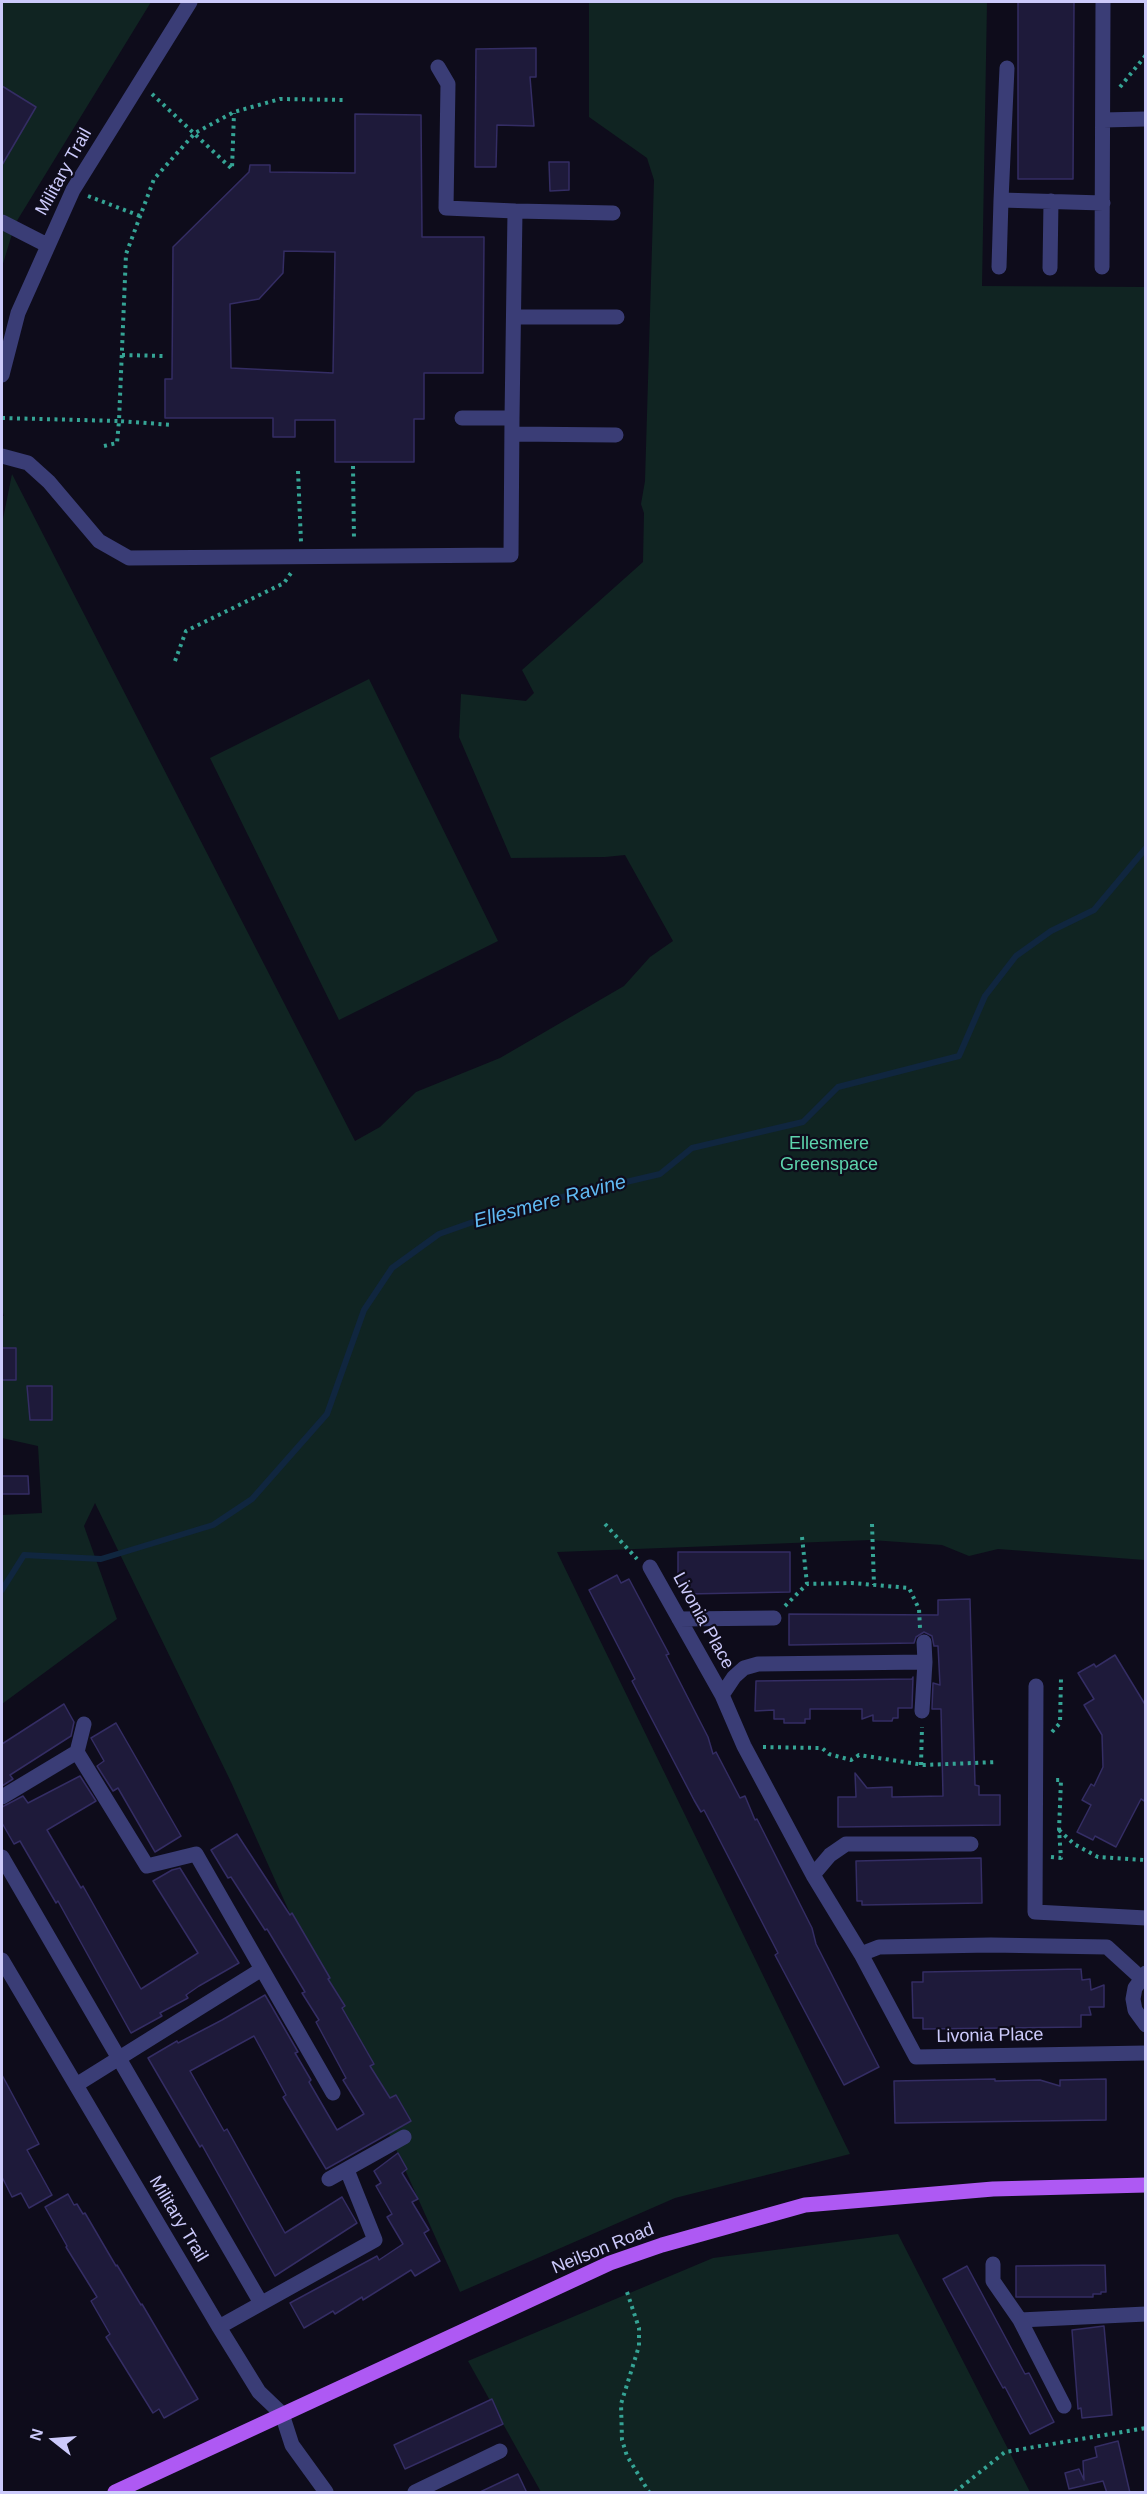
<!DOCTYPE html>
<html>
<head>
<meta charset="utf-8">
<style>
  body { margin:0 }
  #map { position:relative; width:1147px; height:2494px; overflow:hidden; background:#0e0c1b; font-family:Arial,sans-serif }
  canvas { display:block }
  .frame { position:absolute; inset:0; border:3px solid #cccafb; pointer-events:none }
  .north { position:absolute; left:24px; top:2410px; width:60px; height:60px; -webkit-text-stroke:4px #0e0c1b; paint-order:stroke; rotate:287deg; font-size:16px; font-weight:700; line-height:24px; text-align:center; color:#cccafb }
  .north::after { content:''; display:block; margin:auto; width:21px; height:27px; background:#cccafb; clip-path:polygon(50% 0,100% 100%,50% 72%,0 100%) }
</style>
</head>
<body>
<div id="map">
<canvas width="1147" height="2494"></canvas>
<div class="frame"></div>
<div class="north">N</div>
</div>
<script>
const c = document.querySelector('canvas').getContext('2d');
c.lineJoin = 'round';
function paint(path, color) { c.fillStyle = color; c.fill(path, 'evenodd'); }
const toPath = rows => new Path2D(rows.map(r => 'M' + r).join(''));
function trace(path, color, width, dash) { c.strokeStyle = color; c.lineWidth = width; c.lineCap = dash ? 'butt' : 'round'; c.setLineDash(dash || []); c.stroke(path); }
function write(font, color, halo, rows, align = 'center') {
  c.font = font + ' Arial,sans-serif'; c.lineWidth = 4.5; c.setLineDash([]); c.textBaseline = 'middle'; c.strokeStyle = halo; c.fillStyle = color; for (const [text, x, y, turn = 0] of rows) {
    c.save(); c.translate(x, y); c.rotate((+turn || 0) * Math.PI / 180); c.textAlign = isNaN(turn) ? turn : align; if (halo) c.strokeText(text, 0, 0); c.fillText(text, 0, 0); c.restore();
  }
}
const green = toPath([
  [2,2,151,2,15,224,2,267],
  [589,2,987,2,982,286,1145,287,1145,1560,998,1549,969,1556,942,1545,871,1540,557,1552,850,2154,675,2198,460,2292,231,1782,95,1503,84,1526,117,1619,2,1704,2,1515,42,1513,38,1446,2,1438,2,1316,4,1316,2,1310,2,524,12,474,355,1141,380,1127,416,1092,500,1058,624,986,650,957,673,941,625,855,605,857,511,858,459,737,461,694,526,701,534,693,522,670,643,562,644,513,641,504,645,481,654,180,647,158,589,117],
  [369,679,498,941,339,1020,210,758],
  [898,2234,1030,2492,541,2492,468,2361,713,2258]
]);
const stream = toPath([
  [2,1590,24,1555,101,1559,213,1525,252,1499,327,1414,364,1310,392,1268,439,1234,507,1210,660,1174,692,1148,803,1122,838,1087,959,1056,985,996,1016,956,1051,931,1094,910,1146,848]
]);
const building = toPath([
  [1018,2,1074,2,1073,179,1018,179,1018,2],
  [536,48,536,77,530,77,534,126,497,125,496,167,475,167,476,49,536,48],
  [2,86,36,107,2,165,2,86],
  [355,114,421,115,422,237,484,237,483,373,424,373,424,419,414,419,414,462,335,462,335,420,295,420,295,437,273,437,273,418,165,418,165,379,172,379,173,247,249,172,250,165,270,165,270,172,355,173,355,114],
  [284,251,335,252,333,373,231,368,230,304,259,299,283,273,284,251],
  [549,162,569,162,569,190,550,191,549,162],
  [2,1348,16,1348,16,1380,2,1380,2,1348],
  [27,1386,52,1386,52,1420,30,1420,27,1386],
  [2,1476,28,1476,29,1494,2,1494,2,1476],
  [678,1552,790,1552,790,1592,687,1594,687,1588,678,1588,678,1552],
  [617,1575,621,1583,629,1579,669,1654,666,1655,708,1737,713,1754,716,1752,740,1798,745,1796,755,1820,757,1819,812,1928,816,1944,879,2067,844,2085,775,1955,778,1953,715,1831,704,1810,701,1812,694,1800,632,1681,635,1679,589,1590,617,1575],
  [970,1599,975,1785,979,1786,979,1795,1000,1795,1000,1825,838,1827,838,1797,856,1797,855,1773,867,1788,892,1787,892,1797,943,1796,941,1709,932,1709,933,1683,940,1685,938,1646,934,1646,932,1636,924,1632,916,1637,914,1643,789,1645,789,1614,938,1615,938,1600,970,1599],
  [1115,1655,1146,1706,1146,1802,1141,1799,1116,1847,1095,1836,1093,1840,1077,1832,1091,1805,1082,1800,1091,1784,1094,1786,1103,1767,1102,1735,1084,1705,1094,1699,1078,1673,1094,1664,1096,1667,1115,1655],
  [913,1677,912,1708,898,1708,898,1718,893,1718,892,1721,873,1721,873,1715,862,1719,862,1709,810,1709,810,1719,805,1719,805,1723,784,1723,784,1719,774,1719,774,1710,755,1711,756,1681,912,1679,913,1677],
  [64,1704,74,1722,71,1736,10,1775,13,1779,2,1786,2,1744,64,1704],
  [116,1723,181,1836,155,1852,118,1788,113,1791,97,1766,104,1761,91,1738,116,1723],
  [80,1776,96,1801,47,1830,81,1888,83,1886,141,1989,198,1953,153,1881,172,1870,180,1868,239,1963,199,1986,186,1995,188,1998,160,2013,162,2016,131,2033,58,1901,56,1903,20,1841,14,1844,2,1823,2,1807,23,1796,28,1803,80,1776],
  [237,1834,290,1915,292,1913,330,1978,328,1979,345,2006,342,2008,374,2064,370,2066,390,2098,396,2095,411,2121,326,2169,283,2097,286,2095,254,2036,190,2071,224,2131,227,2129,285,2233,342,2197,357,2223,275,2276,202,2145,200,2147,148,2058,177,2041,178,2043,222,2020,265,1995,298,2052,295,2053,311,2080,309,2082,337,2130,364,2114,343,2080,346,2078,316,2022,319,2020,302,1993,305,1992,267,1929,265,1930,231,1877,228,1878,211,1850,237,1834],
  [981,1858,982,1903,862,1905,862,1901,857,1901,856,1861,981,1858],
  [1081,1969,1082,1980,1090,1979,1091,1990,1104,1985,1104,2007,1089,2007,1091,2015,1081,2015,1081,2027,923,2029,923,2018,913,2018,912,1982,923,1982,923,1972,1081,1969],
  [2,2075,39,2144,27,2150,52,2195,29,2208,21,2193,12,2197,2,2177,2,2075],
  [995,2079,995,2081,1040,2080,1060,2086,1060,2080,1106,2079,1106,2120,895,2123,894,2081,995,2079],
  [398,2153,407,2169,402,2173,418,2199,412,2202,429,2230,424,2233,440,2261,415,2276,411,2270,363,2300,362,2297,335,2314,333,2311,304,2328,290,2303,377,2256,379,2260,403,2244,387,2217,392,2214,376,2186,381,2183,374,2171,398,2153],
  [68,2194,74,2205,77,2204,83,2214,85,2213,116,2266,117,2265,141,2305,142,2304,198,2399,164,2418,159,2409,153,2413,106,2337,110,2334,91,2301,97,2297,66,2247,67,2246,45,2207,68,2194],
  [1105,2265,1106,2292,1101,2292,1101,2294,1093,2294,1093,2297,1016,2297,1016,2266,1105,2265],
  [967,2266,1025,2374,1029,2373,1054,2422,1030,2434,1005,2387,1003,2388,943,2279,967,2266],
  [1104,2326,1112,2415,1082,2418,1081,2408,1078,2409,1072,2330,1104,2326],
  [492,2399,503,2424,405,2469,394,2445,492,2399],
  [1118,2441,1130,2493,1107,2493,1103,2481,1069,2489,1065,2473,1079,2469,1084,2480,1083,2461,1097,2457,1095,2447,1118,2441],
  [518,2474,527,2493,478,2493,518,2474]
]);
const path = toPath([
  [1120,87,1146,55],
  [152,94,232,169,234,113],
  [88,196,140,216],
  [122,355,163,356],
  [2,418,119,421,126,254,154,179,195,133,234,112,280,99,347,100],
  [104,446,117,443,119,421,173,425],
  [353,466,354,540],
  [298,471,301,542],
  [175,661,186,631,284,583,291,573],
  [605,1524,637,1559],
  [872,1524,874,1585],
  [802,1537,807,1584],
  [785,1606,807,1584,852,1583,909,1588,919,1609,920,1628],
  [1052,1732,1060,1723,1061,1679],
  [763,1747,822,1748,829,1754,851,1760,859,1755,924,1765,997,1762],
  [921,1765,922,1727],
  [1059,1830,1074,1844,1098,1857,1145,1860],
  [1051,1857,1061,1858,1059,1830,1061,1780,1052,1780],
  [627,2292,639,2328,639,2346,621,2404,622,2440,627,2456,649,2492],
  [955,2492,1005,2452,1146,2428]
]);
const minor = toPath([
  [438,67,448,84,446,208,515,211,512,418],
  [1103,120,1146,119],
  [1001,200,1007,68],
  [515,211,613,213],
  [2,222,47,245],
  [999,267,1001,200,1103,203],
  [1102,267,1103,2],
  [1050,268,1051,201],
  [514,317,617,317],
  [2,375,18,313,73,190,190,2],
  [513,434,616,435],
  [2,456,28,463,49,482,99,541,129,558,511,555,512,418,462,418],
  [650,1567,722,1695,744,1746,813,1875,861,1954,916,2057,1146,2053],
  [679,1619,774,1618],
  [1036,1686,1035,1912,1146,1918],
  [722,1695,734,1677,744,1668,758,1664,925,1662],
  [922,1711,925,1662,924,1642],
  [77,1752,147,1866,196,1854,333,2093],
  [2,1797,77,1752,84,1724],
  [2,1857,261,2303],
  [813,1875,830,1855,846,1844,971,1844],
  [861,1954,879,1947,991,1945,1107,1947,1141,1978],
  [2,1960,219,2327,259,2392,282,2414,292,2445,326,2492],
  [1146,1973,1135,1988,1133,1999,1135,2010,1146,2025],
  [76,2085,262,1969],
  [329,2179,404,2137],
  [993,2264,993,2281,1020,2320],
  [219,2327,375,2240,347,2170],
  [1064,2406,1020,2320,1146,2314],
  [415,2492,500,2451]
]);
const major = toPath([
  [115,2492,610,2263,662,2245,805,2205,993,2189,1146,2185]
]);
const streetNames = [
  ["Military Trail",64,172,-61],
  ["Livonia Place",703,1621,61],
  ["Livonia Place",990,2036,-1],
  ["Military Trail",178,2219,59],
  ["Neilson Road",603,2249,-22]
];
const parkNames = [
  ["Ellesmere",829,1144],
  ["Greenspace",829,1165]
];
const waterNames = [
  ["Ellesmere Ravine",550,1202,-15]
];
paint(green, '#102422');
trace(stream, '#10263f', 6);
paint(building, '#1e1a3a');
trace(building, '#342d64', 1.5);
trace(path, '#35a495', 4, [3, 4.5]);
trace(minor, '#3a3d76', 15);
trace(major, '#ae59f3', 15);
write('18px', '#cccafb', '#0e0c1b', streetNames);
write('18px', '#5dd4ad', '#0e0c1b', parkNames);
write('italic 20px', '#60baf3', '#0e0c1b', waterNames);
</script>
</body>
</html>
